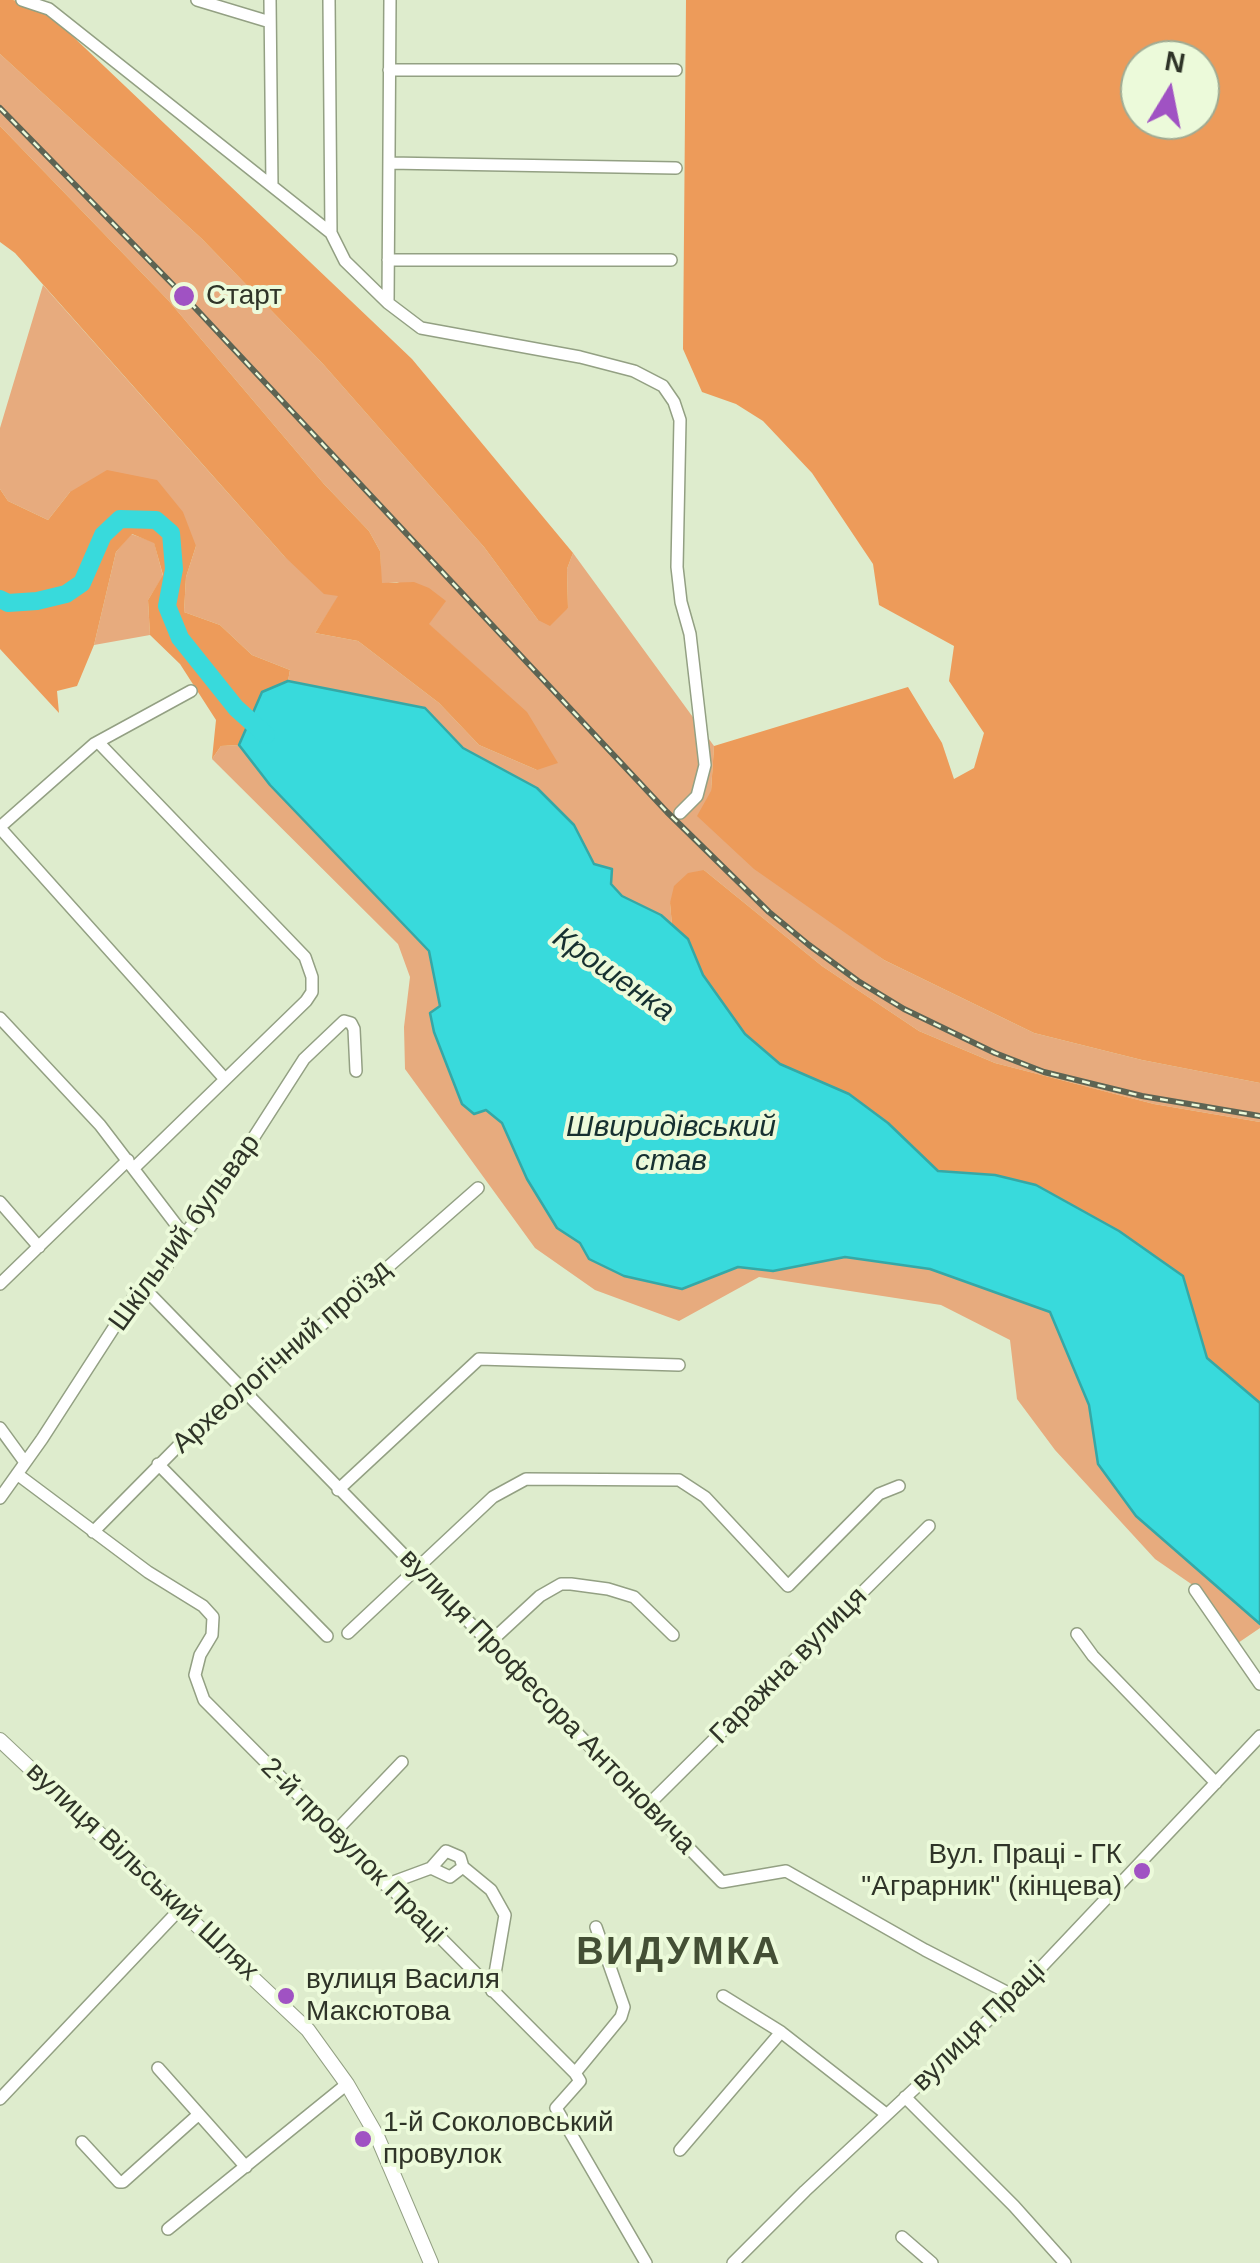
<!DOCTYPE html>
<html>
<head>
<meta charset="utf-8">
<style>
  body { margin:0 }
  #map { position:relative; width:1260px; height:2263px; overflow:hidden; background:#deeccd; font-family:Helvetica,sans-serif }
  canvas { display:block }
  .north { position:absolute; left:1120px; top:40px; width:100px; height:100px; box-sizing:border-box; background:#ecfada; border:2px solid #a0ab93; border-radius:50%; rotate:10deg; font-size:28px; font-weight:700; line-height:40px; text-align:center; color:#2f3428 }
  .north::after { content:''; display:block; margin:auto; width:35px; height:45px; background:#a052c3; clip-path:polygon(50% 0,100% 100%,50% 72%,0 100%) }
</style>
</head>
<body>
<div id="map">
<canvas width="1260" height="2263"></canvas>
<div class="north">N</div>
</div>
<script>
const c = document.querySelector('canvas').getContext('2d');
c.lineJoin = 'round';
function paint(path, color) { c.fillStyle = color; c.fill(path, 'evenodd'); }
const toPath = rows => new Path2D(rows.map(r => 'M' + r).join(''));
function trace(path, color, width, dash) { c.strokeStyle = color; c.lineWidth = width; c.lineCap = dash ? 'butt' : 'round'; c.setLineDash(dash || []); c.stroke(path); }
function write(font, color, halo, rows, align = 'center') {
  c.font = font + ' Helvetica,sans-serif'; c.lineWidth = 8; c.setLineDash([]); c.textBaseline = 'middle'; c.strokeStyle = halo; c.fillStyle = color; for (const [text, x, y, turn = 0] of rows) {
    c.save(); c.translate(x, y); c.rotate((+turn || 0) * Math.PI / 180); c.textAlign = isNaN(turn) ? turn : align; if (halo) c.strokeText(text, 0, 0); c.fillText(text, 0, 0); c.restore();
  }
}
const green = toPath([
  [0,54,202,239,323,364,484,547,538,620,568,608,567,569,573,553,714,746,711,791,823,915,884,960,1034,1033,1142,1060,1260,1083,1260,1122,1154,1104,995,1063,919,1031,822,966,704,870,670,903,672,925,661,915,622,896,594,864,574,825,537,788,463,748,425,708,288,681,290,670,252,655,220,625,184,612,186,577,196,546,70,492,48,520,8,501,0,489,0,428,43,285,284,556,339,596,315,633,358,641,439,703,479,745,537,770,487,677,428,624,445,601,397,582,381,584,380,551,369,531,324,484,168,300,0,126],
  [131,534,154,542,163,576,148,600,150,635,94,645,116,552],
  [239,745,270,785,429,951,440,1006,430,1013,434,1032,462,1104,486,1110,502,1123,527,1179,557,1228,580,1243,589,1259,682,1289,738,1267,773,1271,845,1257,930,1269,1050,1312,1089,1405,1098,1464,1136,1516,1260,1624,1260,1628,1238,1643,1197,1588,1155,1559,1055,1450,1017,1399,1010,1340,941,1305,759,1277,679,1321,595,1290,535,1248,405,1069,404,1027,410,977,398,944,212,759,221,746]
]);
const forest = toPath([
  [0,0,13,0,44,9,412,359,573,553,567,569,568,608,550,626,538,620,484,547,323,364,202,239,0,54],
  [686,0,1260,0,1260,1083,1142,1060,1034,1033,884,960,754,869,697,816,711,791,714,746,908,687,942,743,954,779,974,768,984,733,949,681,954,646,879,605,873,564,812,473,763,421,736,404,702,392,683,349],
  [1140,60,1200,60,1200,120,1140,120],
  [0,126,168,300,324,484,369,531,380,551,382,583,414,582,429,588,446,601,429,624,527,712,558,763,537,770,479,745,439,703,358,641,315,633,338,596,324,594,284,556,15,253,0,242],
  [107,470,157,480,183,512,196,546,186,577,184,612,220,625,252,655,290,670,288,681,262,692,239,745,221,746,212,759,216,720,180,664,150,635,148,600,163,575,154,543,132,534,116,552,94,645,77,686,57,691,59,713,0,649,0,489,8,501,48,520,70,492],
  [704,870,822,966,919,1031,995,1063,1154,1104,1260,1122,1260,1403,1207,1358,1183,1276,1167,1264,1119,1231,995,1175,938,1171,889,1123,850,1094,780,1064,745,1035,703,975,688,939,672,925,670,903,674,886,688,873]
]);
const water = toPath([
  [288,681,425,708,463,748,537,788,574,825,594,864,612,869,611,884,622,896,661,915,688,939,703,975,745,1034,780,1064,849,1094,888,1123,938,1171,995,1175,1036,1185,1119,1231,1183,1276,1207,1358,1260,1403,1260,1624,1136,1516,1098,1464,1089,1405,1050,1312,930,1269,845,1257,773,1271,738,1267,682,1289,624,1276,589,1259,580,1243,557,1228,527,1179,502,1123,486,1110,474,1114,462,1104,434,1032,430,1013,440,1006,429,951,270,785,239,745,262,692,288,681]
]);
const river = toPath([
  [0,599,8,603,37,601,66,594,82,583,103,535,120,519,156,520,171,533,174,569,167,606,180,638,236,708,266,735]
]);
const minor = toPath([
  [22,0,49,9,331,233],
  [197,0,270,22],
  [270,0,272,186],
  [329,0,331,233,345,261,388,303,421,328,580,357,634,371,663,386,674,402,680,420,677,567,681,602,690,634,705,765,697,796,680,813],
  [389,70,676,70],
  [389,163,676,168],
  [388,260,671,260],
  [388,303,390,0],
  [98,742,305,957,312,977,312,992,306,1001,134,1168],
  [0,827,94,744,191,691],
  [0,828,224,1078],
  [0,1018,100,1125,184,1235],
  [0,1202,39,1247],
  [0,1284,128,1160],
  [145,1289,722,1882,786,1871,925,1950,1014,1996],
  [0,1428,24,1461],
  [158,1464,327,1636],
  [17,1474,148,1572,203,1606,213,1617,212,1635,200,1655,195,1675,204,1700,575,2073,580,2081,556,2108,646,2263],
  [338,1490,479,1359,679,1365],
  [0,1498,42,1439,133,1298,166,1267,184,1235,227,1179,304,1059,344,1021,351,1023,354,1029,356,1071],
  [93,1532,190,1434,331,1317,478,1188],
  [1195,1590,1260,1684],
  [348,1633,493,1497,526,1479,679,1480,705,1497,788,1586,879,1494,899,1486],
  [1077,1634,1093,1656,1216,1783],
  [488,1644,540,1596,561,1584,571,1584,608,1589,634,1597,673,1635],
  [648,1805,929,1526],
  [334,1833,402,1762],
  [431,1868,450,1877,463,1867],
  [385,1885,431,1868,446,1851,460,1857,463,1867,491,1890,505,1915,492,1991],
  [723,1996,781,2032,886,2114],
  [158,2068,246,2167],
  [575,2073,621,2017,624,2007,596,1927],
  [905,2097,1014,2206,1065,2263],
  [0,2099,181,1908],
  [82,2142,119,2182,123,2182,199,2114],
  [680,2150,781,2032],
  [168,2229,347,2084],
  [902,2237,932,2263],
  [733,2263,805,2191,1014,1996,1260,1736]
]);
const tertiary = toPath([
  [0,1740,308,2030,347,2084,377,2136,431,2263]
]);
const rail = toPath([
  [0,108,184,296,667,812,769,912,809,945,858,981,904,1009,995,1053,1044,1072,1142,1096,1260,1116]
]);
const markers = [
  [184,296,12,"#a052c3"],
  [1142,1871,10,"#a052c3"],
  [286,1996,10,"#a052c3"],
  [363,2139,10,"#a052c3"]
];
const poiNames = [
  ["Старт",206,296],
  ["Вул. Праці - ГК",1122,1855,"right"],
  ["\"Аграрник\" (кінцева)",1122,1887,"right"],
  ["вулиця Василя",306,1980],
  ["Максютова",306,2012],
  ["1-й Соколовський",383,2123],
  ["провулок",383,2155]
];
const streetNames = [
  ["Шкільний бульвар",185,1233,-54],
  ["Археологічний проїзд",282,1357,-41],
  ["Гаражна вулиця",789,1666,-45],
  ["вулиця Професора Антоновича",547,1702,46],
  ["2-й провулок Праці",353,1851,45],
  ["вулиця Вільський Шлях",142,1872,43],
  ["вулиця Праці",979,2027,-44]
];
const waterNames = [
  ["Крошенка",613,975,35],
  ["Швиридівський",671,1128],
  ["став",671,1162]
];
const districtNames = [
  ["ВИДУМКА",679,1954]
];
paint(green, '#e7ab7e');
paint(forest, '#ed9b5a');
paint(water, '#38dadc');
trace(water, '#35a8a6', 2.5);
trace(river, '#38dadc', 18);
trace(minor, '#93a083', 14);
trace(tertiary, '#93a083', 16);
trace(minor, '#fff', 11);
trace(tertiary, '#fff', 14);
trace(rail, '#5d6453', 6);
trace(rail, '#ecfada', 2.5, [8]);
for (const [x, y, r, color] of markers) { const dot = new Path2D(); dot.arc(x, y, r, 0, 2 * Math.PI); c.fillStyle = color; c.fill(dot); trace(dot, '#ecfada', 4); }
write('28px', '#2f3428', '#ecfada', poiNames, 'left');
write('28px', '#2f3428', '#ecfada', streetNames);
write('italic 30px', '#163030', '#ecfada', waterNames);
c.letterSpacing = '2.5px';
write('bold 38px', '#444f35', '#ecfada', districtNames);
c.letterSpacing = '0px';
</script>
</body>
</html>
